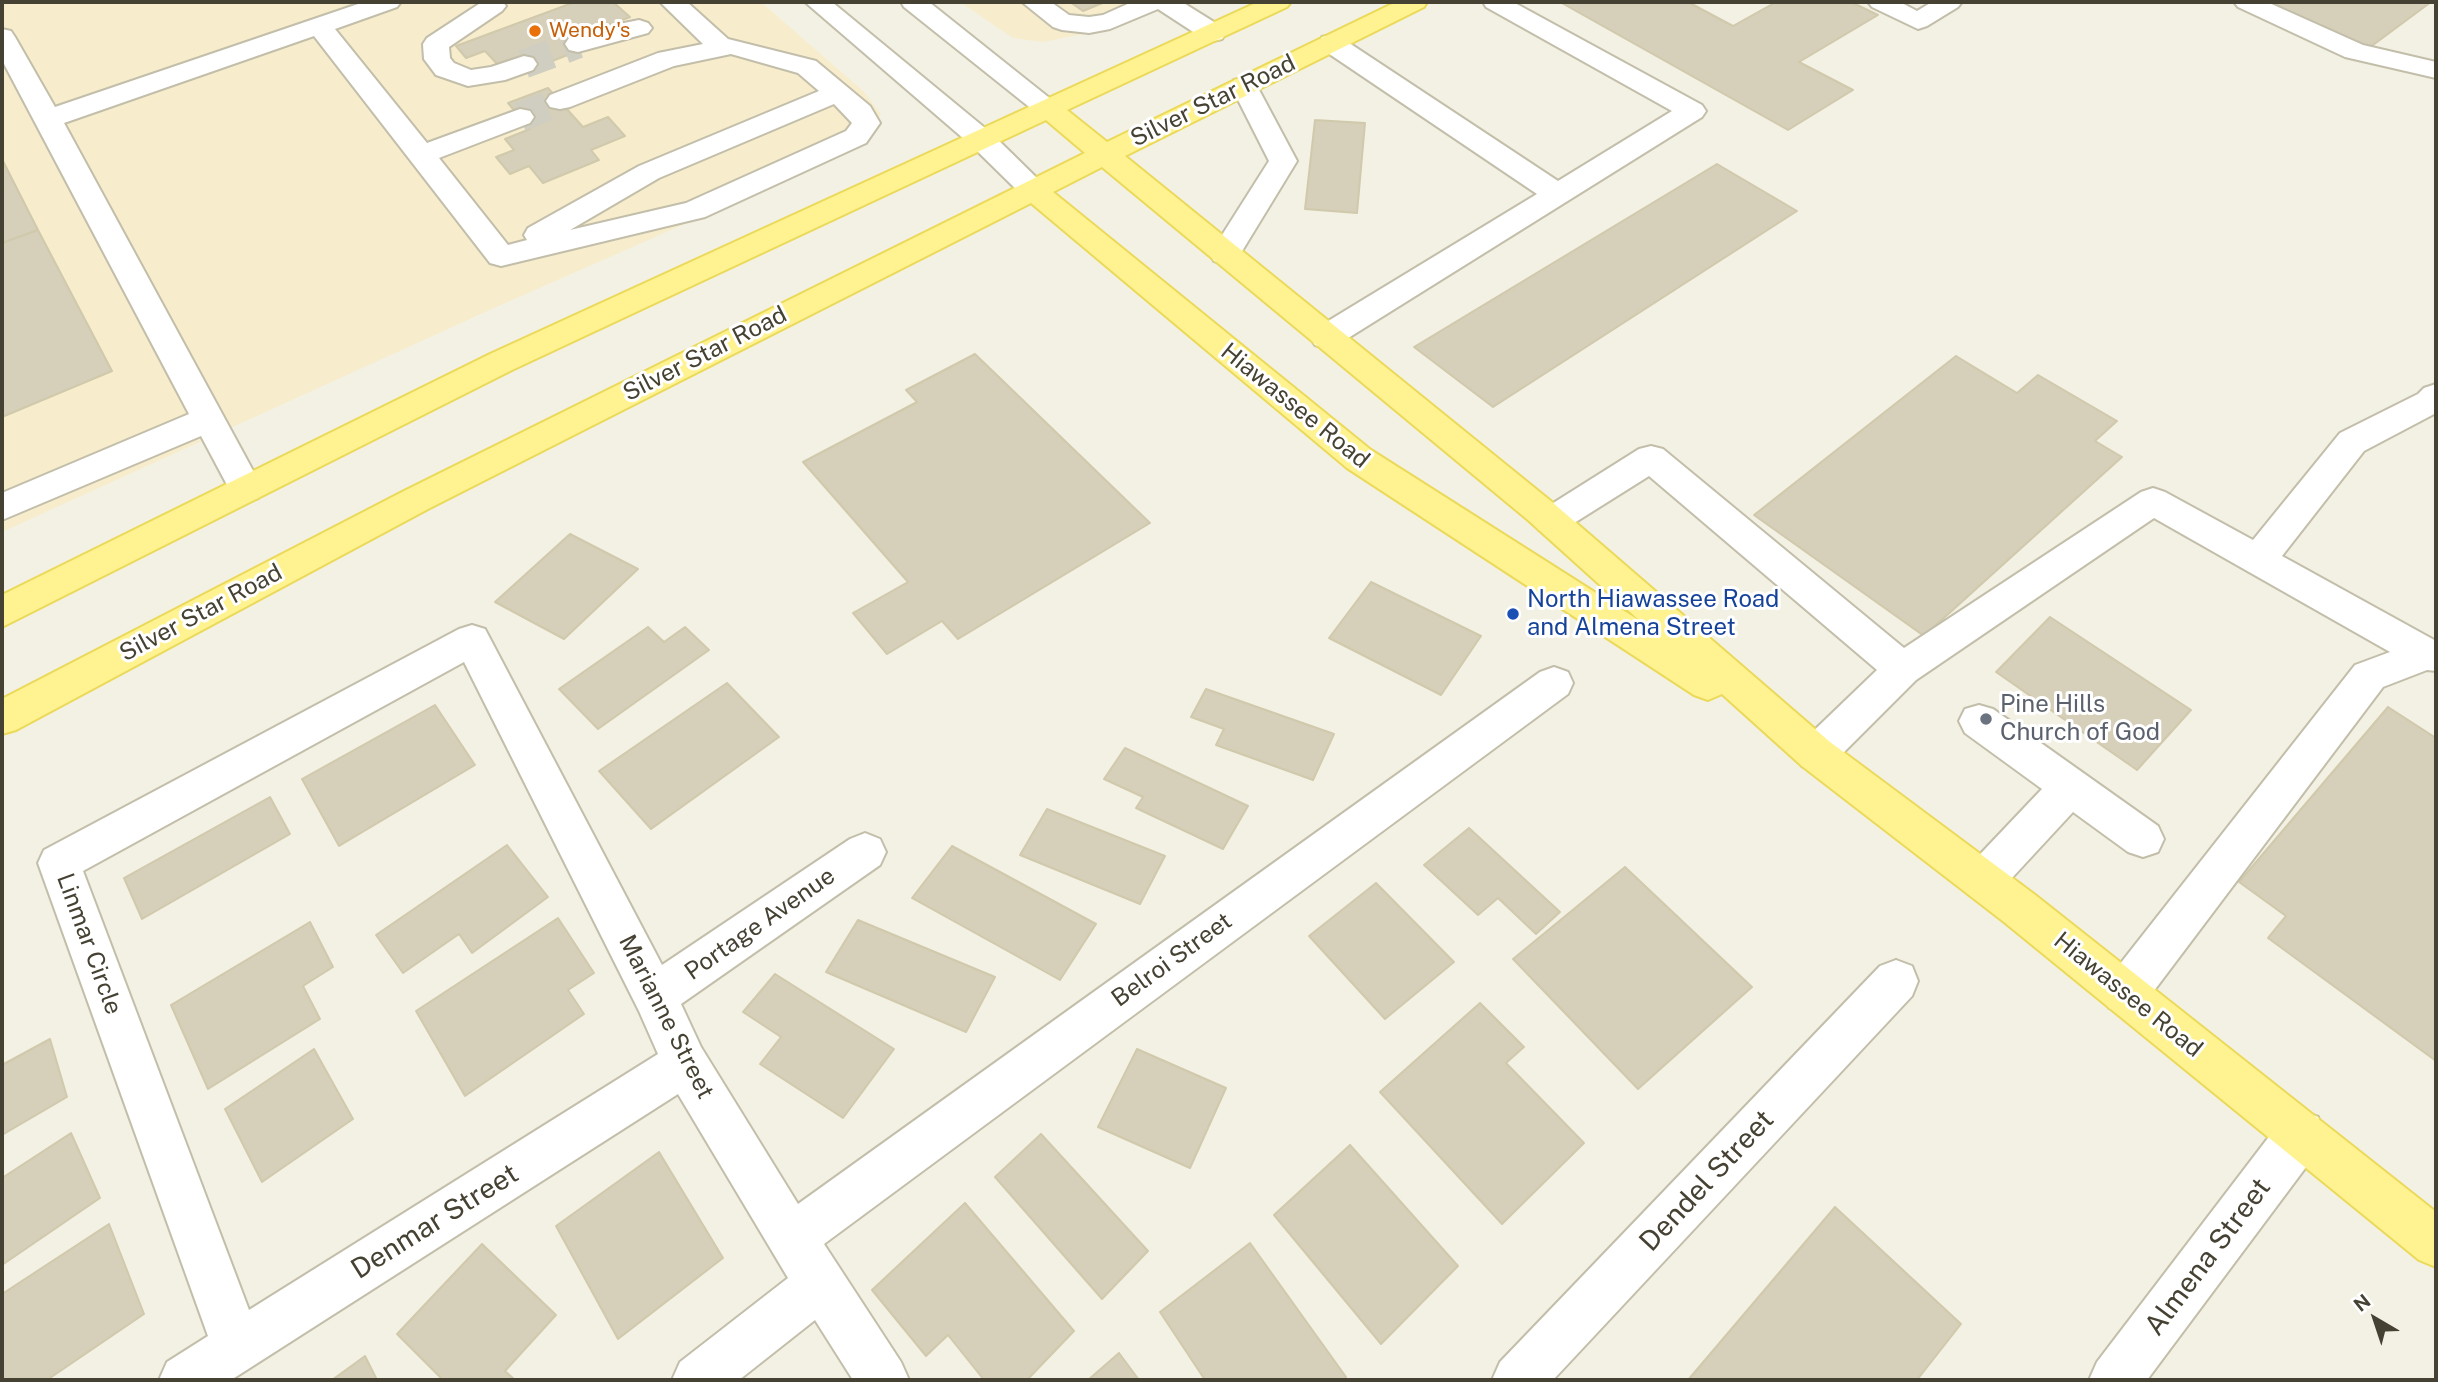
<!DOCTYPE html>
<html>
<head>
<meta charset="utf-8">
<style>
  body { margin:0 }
  #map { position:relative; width:2438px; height:1382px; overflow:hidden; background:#f3f1e4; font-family:"Public Sans",sans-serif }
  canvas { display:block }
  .frame { position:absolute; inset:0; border:4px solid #464233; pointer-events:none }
  .north { position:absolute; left:2340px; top:1284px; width:70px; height:70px; -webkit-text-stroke:5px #fff; paint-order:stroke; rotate:321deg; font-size:19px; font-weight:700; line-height:28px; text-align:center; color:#464233 }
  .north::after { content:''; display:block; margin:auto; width:24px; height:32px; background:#464233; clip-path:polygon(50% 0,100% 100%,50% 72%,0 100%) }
</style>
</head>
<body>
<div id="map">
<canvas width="2438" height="1382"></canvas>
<div class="frame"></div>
<div class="north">N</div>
</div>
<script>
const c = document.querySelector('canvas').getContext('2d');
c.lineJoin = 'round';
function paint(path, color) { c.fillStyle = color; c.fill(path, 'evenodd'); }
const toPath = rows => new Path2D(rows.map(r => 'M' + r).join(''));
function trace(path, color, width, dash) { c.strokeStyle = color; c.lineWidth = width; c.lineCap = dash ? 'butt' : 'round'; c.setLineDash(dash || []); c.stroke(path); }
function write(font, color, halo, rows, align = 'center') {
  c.font = font + ' "Public Sans",sans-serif'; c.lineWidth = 6; c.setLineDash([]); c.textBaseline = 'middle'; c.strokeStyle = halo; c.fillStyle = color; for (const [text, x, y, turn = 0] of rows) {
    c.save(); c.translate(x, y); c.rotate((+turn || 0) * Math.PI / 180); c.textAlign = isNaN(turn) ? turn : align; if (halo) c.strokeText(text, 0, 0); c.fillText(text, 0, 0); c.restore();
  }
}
const commercial = toPath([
  [2,2,761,2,863,91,881,114,872,132,841,155,492,309,2,532],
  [960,2,1161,2,1089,33,1043,42,1013,38]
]);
const building = toPath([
  [575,2,613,2,630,17,573,39,583,49,529,70,499,66,485,51,466,58,456,46,575,2],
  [1070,2,1105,2,1083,11,1070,2],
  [1560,2,1688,2,1733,26,1776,2,1851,2,1878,15,1799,62,1853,90,1788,130,1560,2],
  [2264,2,2431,2,2369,48,2264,2],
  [548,88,583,127,608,117,625,136,591,150,599,160,543,183,529,166,510,174,496,157,514,150,505,139,530,129,508,103,548,88],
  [1315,120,1365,123,1357,213,1305,209,1315,120],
  [2,159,38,230,2,243,2,159],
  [1717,164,1797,211,1493,407,1414,347,1717,164],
  [38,230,112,371,2,417,2,243,38,230],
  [975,354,1150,523,958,639,942,621,887,654,853,613,908,582,803,462,917,402,906,390,975,354],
  [1956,356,2017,393,2038,375,2117,421,2095,441,2122,457,1924,636,1754,515,1956,356],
  [570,534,638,569,564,639,495,602,570,534],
  [1371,582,1481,636,1441,695,1329,638,1371,582],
  [2050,617,2191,710,2137,770,1996,672,2050,617],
  [648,627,664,642,685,627,709,650,598,729,559,689,648,627],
  [727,683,779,737,651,829,599,771,727,683],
  [1206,689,1334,734,1313,780,1216,745,1224,729,1191,717,1206,689],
  [435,705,475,765,339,846,302,779,435,705],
  [2388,707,2436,738,2436,1061,2268,938,2286,916,2239,882,2388,707],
  [1125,748,1248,806,1223,849,1136,808,1143,797,1104,779,1125,748],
  [270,797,290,834,142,919,124,878,270,797],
  [1047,809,1165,856,1140,904,1020,855,1047,809],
  [1469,828,1560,912,1536,934,1498,898,1478,915,1424,865,1469,828],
  [507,845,548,897,472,953,459,934,403,973,376,935,507,845],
  [952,846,1096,924,1060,980,912,898,952,846],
  [1625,867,1752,987,1638,1089,1513,959,1625,867],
  [1376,883,1454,962,1385,1019,1309,936,1376,883],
  [558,918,594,973,568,990,584,1014,465,1096,416,1011,558,918],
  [858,920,995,977,966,1032,826,972,858,920],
  [310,922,333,967,303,986,320,1019,208,1089,171,1005,310,922],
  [775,974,894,1049,843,1118,760,1064,781,1037,743,1012,775,974],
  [1480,1003,1524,1047,1506,1063,1584,1143,1502,1224,1380,1092,1480,1003],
  [50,1039,67,1097,2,1135,2,1065,50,1039],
  [314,1049,353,1119,262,1182,225,1109,314,1049],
  [1137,1049,1226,1088,1190,1168,1098,1127,1137,1049],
  [71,1133,100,1198,2,1265,2,1178,71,1133],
  [1041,1134,1148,1251,1102,1299,995,1177,1041,1134],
  [1350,1145,1458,1266,1381,1344,1274,1215,1350,1145],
  [659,1152,723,1258,618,1339,556,1226,659,1152],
  [965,1203,1074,1331,1027,1380,984,1380,948,1335,926,1356,872,1290,965,1203],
  [1835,1207,1961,1324,1917,1380,1688,1380,1835,1207],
  [109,1224,144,1314,47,1380,2,1380,2,1294,109,1224],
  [1250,1243,1346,1377,1342,1380,1205,1380,1160,1312,1250,1243],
  [482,1244,556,1315,505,1371,515,1380,443,1380,397,1334,482,1244],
  [1119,1353,1139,1380,1088,1380,1119,1353],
  [365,1356,377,1380,332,1380,365,1356]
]);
const minorTunnel = toPath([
  [524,64,578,44],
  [520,117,560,101]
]);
const minor = toPath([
  [364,2,401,2,397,7,335,29,427,143,520,109,530,111,534,117,530,123,439,158,508,245,527,240,524,235,528,228,639,166,819,91,798,73,731,54,674,66,570,107,560,109,550,107,546,101,550,95,658,53,703,44,660,2,687,2,728,39,816,61,870,106,880,123,866,143,705,217,501,266,490,263,314,36,64,123,263,489,258,498,246,502,234,498,201,436,2,520,2,493,189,414,2,60,2,29,11,31,15,37,55,107,364,2],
  [834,104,852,123,846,131,686,203,570,230,659,178,834,104],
  [482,2,503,2,506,6,502,11,449,47,450,58,454,63,471,70,491,67,524,56,533,58,537,64,533,70,505,80,468,86,436,75,424,59,423,44,427,38,482,2],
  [805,2,832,2,991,133,1043,184,1047,190,1043,196,1033,199,1023,196,971,145,805,2],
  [901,2,929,2,1062,108,1058,114,1048,116,1038,114,904,7,901,2],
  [1022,2,1051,2,1069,15,1089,17,1103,15,1132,2,1182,2,1222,27,1226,33,1222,39,1213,41,1204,39,1158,9,1110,29,1089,33,1062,30,1053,27,1022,2],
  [1483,2,1513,2,1702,105,1706,111,1702,117,1337,345,1326,348,1315,345,1310,337,1315,329,1537,194,1322,49,1318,43,1322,37,1331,35,1340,37,1558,181,1672,111,1486,7,1483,2],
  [1868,2,1900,2,1917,11,1932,2,1962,2,1958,7,1927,26,1918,29,1872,7,1868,2],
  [2234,2,2267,2,2363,45,2436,62,2436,78,2345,57,2238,7,2234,2],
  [639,20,648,23,652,28,648,33,578,52,569,50,565,44,569,38,594,29,639,20],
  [1244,78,1254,80,1257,86,1297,161,1236,261,1225,264,1214,261,1210,254,1269,161,1231,86,1234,80,1244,78],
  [2436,384,2436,413,2364,451,2282,556,2436,641,2436,671,2427,670,2383,687,2141,1008,2125,1014,2109,1008,2103,993,2109,978,2355,665,2390,652,2154,518,1916,680,1830,766,1816,771,1802,766,1796,754,1802,742,1877,670,1649,476,1563,530,1551,534,1539,530,1533,521,1539,512,1639,449,1651,446,1663,449,1904,648,2141,492,2153,488,2165,492,2253,540,2340,433,2418,394,2424,388,2436,384],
  [472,625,485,629,662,965,850,839,865,833,880,839,886,852,880,865,681,1004,701,1047,798,1204,1540,672,1554,667,1568,672,1573,683,1568,694,824,1244,901,1362,909,1380,853,1380,815,1320,739,1380,672,1380,680,1362,788,1278,678,1094,231,1380,159,1380,167,1362,208,1336,38,863,44,850,459,629,472,625],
  [464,662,639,1011,658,1054,249,1310,83,871,464,662],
  [1979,705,1993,709,2158,826,2164,839,2158,852,2143,857,2128,852,2073,812,1998,893,1983,899,1968,893,1962,880,1968,867,2042,789,1965,733,1959,721,1965,709,1979,705],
  [1896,960,1912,966,1918,981,1912,996,1553,1380,1492,1380,1500,1362,1880,966,1896,960],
  [2301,1111,2318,1117,2324,1134,2318,1151,2147,1380,2089,1380,2097,1362,2284,1117,2301,1111]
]);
const major = toPath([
  [1258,2,1291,2,1287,7,1067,110,1107,142,1396,2,1427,2,1424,7,1125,156,1552,502,1830,742,2034,894,2436,1212,2436,1267,2419,1260,2004,922,1802,766,1722,694,1708,700,1694,695,1347,468,1031,203,428,509,16,730,2,734,2,699,404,491,1085,153,1046,120,512,370,2,627,2,595,490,354,1258,2],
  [1102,167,1528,520,1640,621,1371,450,1053,192,1102,167]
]);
const markers = [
  [535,31,7,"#e8710a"],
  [1513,614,7,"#1a4fb4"],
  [1986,719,7,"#6b7280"]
];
const farFoodnames = [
  ["Wendy's",549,31]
];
const streetNames = [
  ["Silver Star Road",1213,101,-26],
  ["Silver Star Road",705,354,-27],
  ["Hiawassee Road",1295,406,39],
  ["Silver Star Road",201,613,-28],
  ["Portage Avenue",760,924,-35],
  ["Linmar Circle",89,944,70],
  ["Belroi Street",1172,960,-36],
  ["Hiawassee Road",2128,995,39],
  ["Marianne Street",666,1017,63]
];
const transitNames = [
  ["North Hiawassee Road",1527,600],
  ["and Almena Street",1527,628]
];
const worshipNames = [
  ["Pine Hills",2000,705],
  ["Church of God",2000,733]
];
const nearStreetnames = [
  ["Dendel Street",1707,1181,-47],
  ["Denmar Street",435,1222,-32],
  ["Almena Street",2208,1257,-53]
];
paint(commercial, '#f7edcd');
paint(building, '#d6cfb9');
trace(building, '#d1c9ab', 2);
trace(minorTunnel, '#d0cec1', 29, [29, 14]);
trace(minor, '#c2bea9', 4);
trace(major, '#ebd95a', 4);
paint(minor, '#fff');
paint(major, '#fff391');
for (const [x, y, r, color] of markers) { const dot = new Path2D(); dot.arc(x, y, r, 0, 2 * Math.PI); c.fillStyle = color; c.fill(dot); trace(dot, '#fff', 2.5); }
write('21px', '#c56008', '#fff', farFoodnames, 'left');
write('24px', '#464233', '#fff', streetNames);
write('24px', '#164399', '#fff', transitNames, 'left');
write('24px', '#5b616d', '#fff', worshipNames, 'left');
write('28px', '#464233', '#fff', nearStreetnames);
</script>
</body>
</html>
